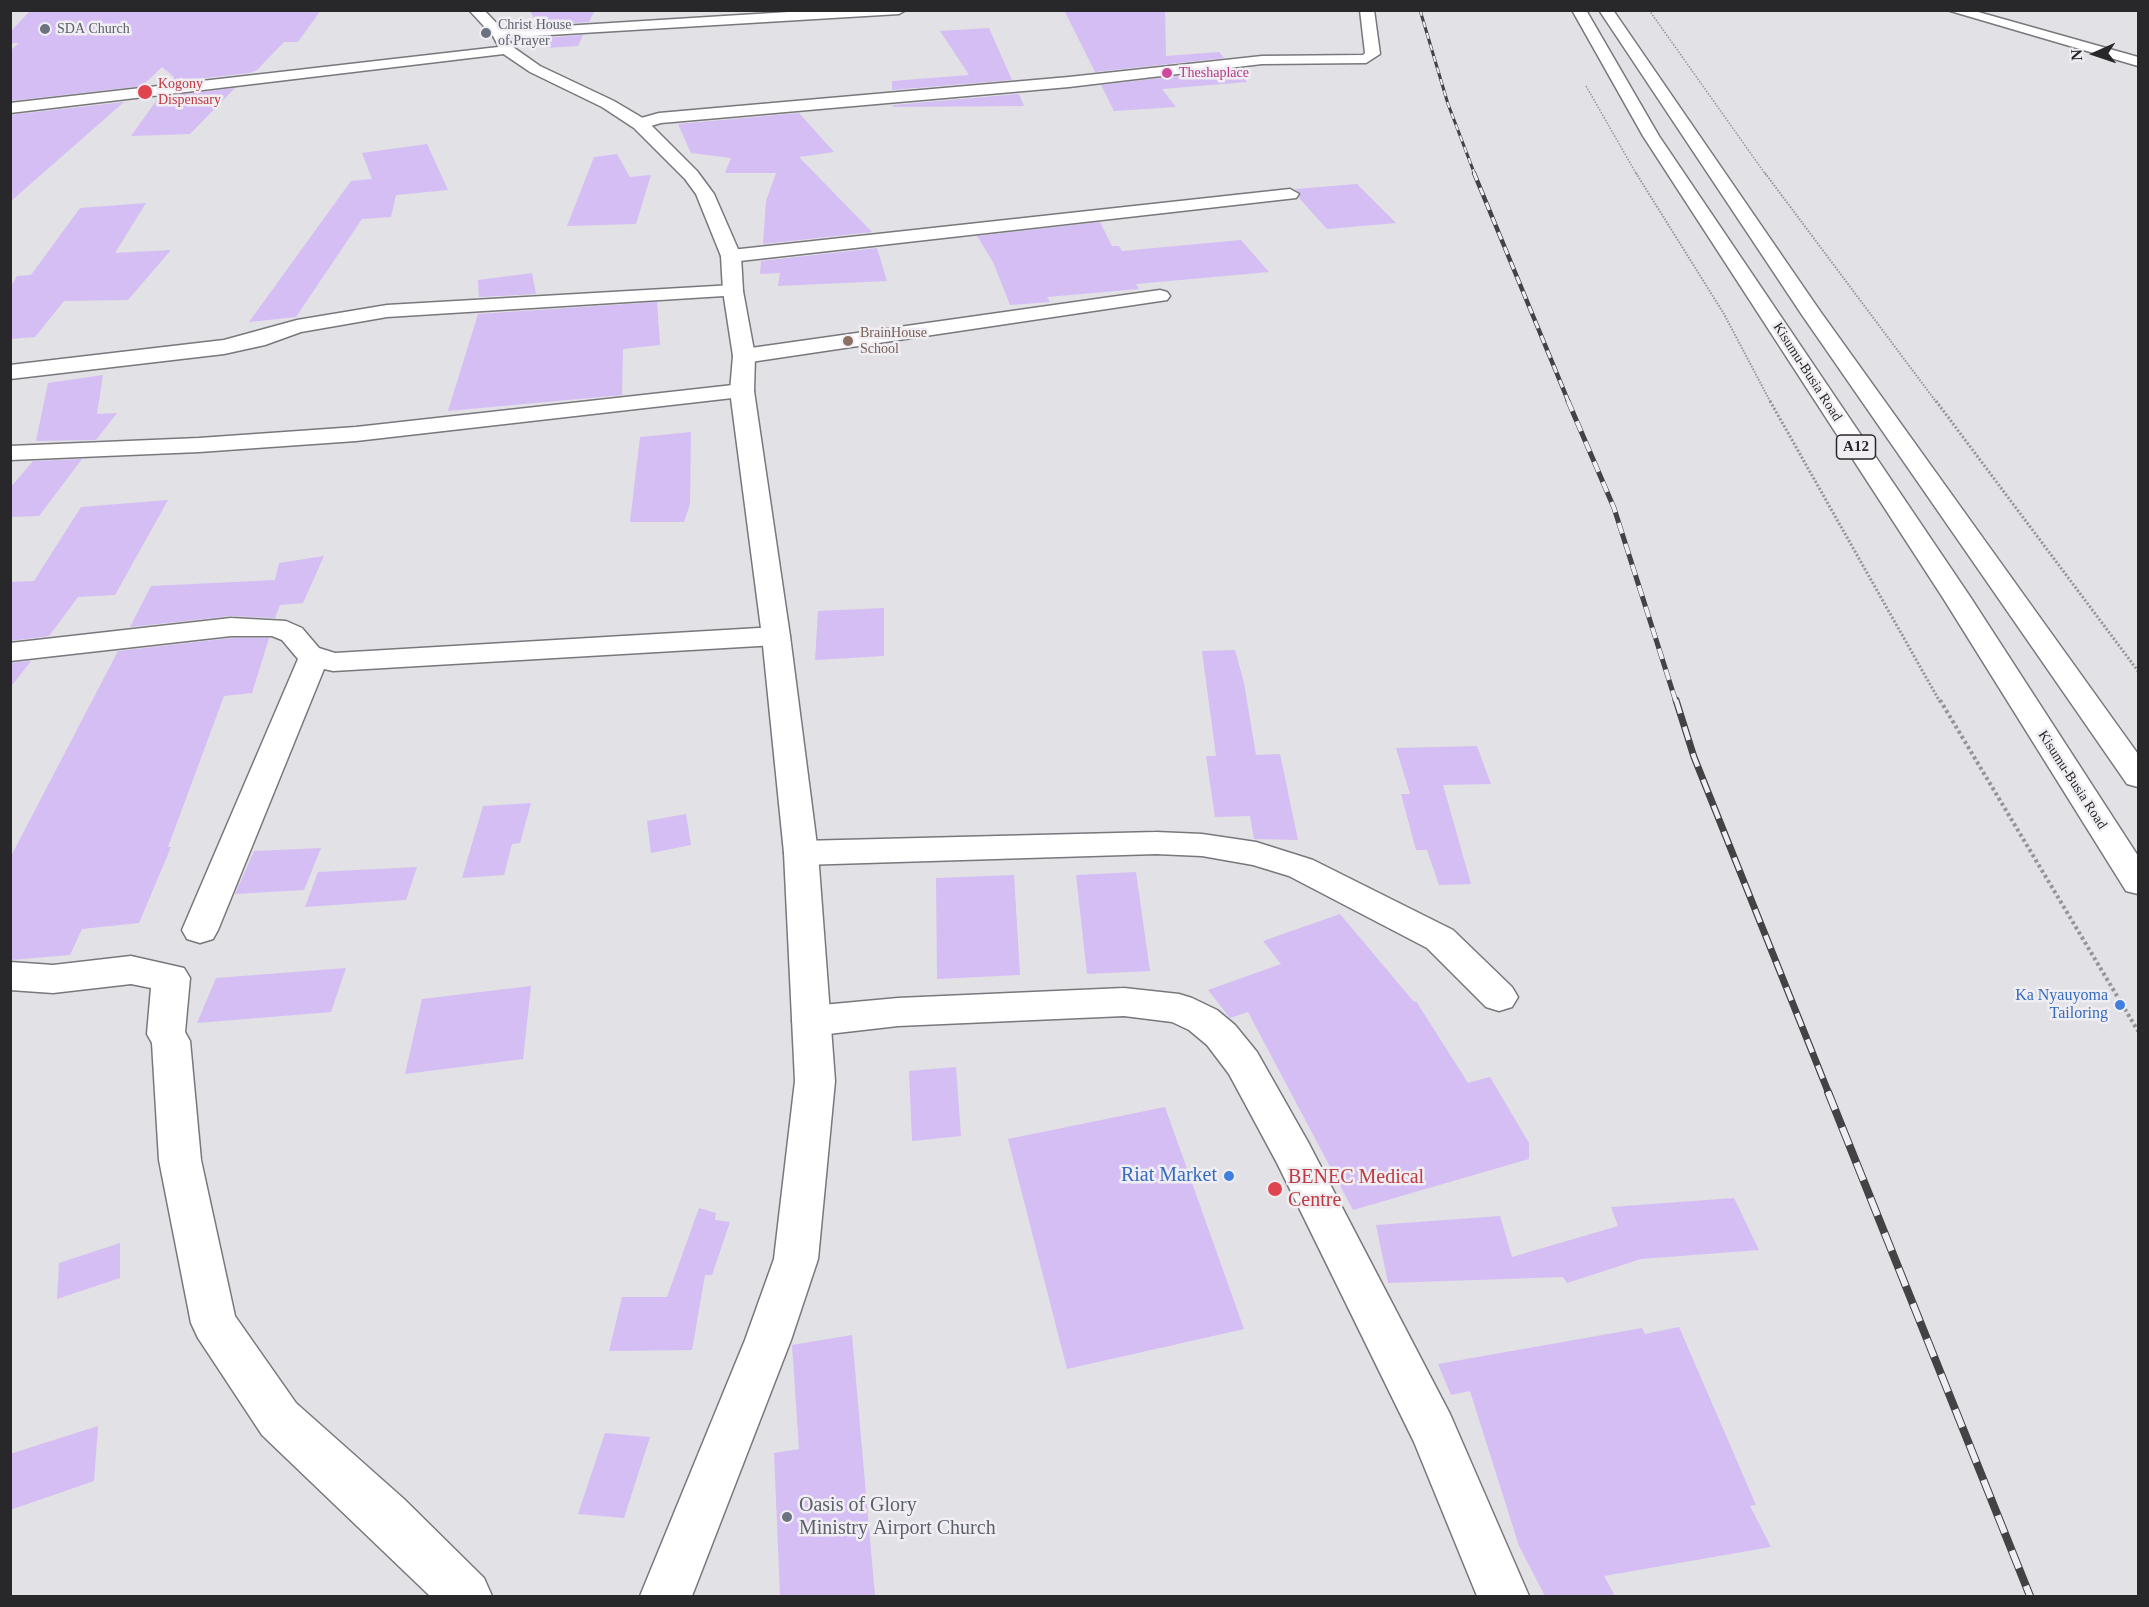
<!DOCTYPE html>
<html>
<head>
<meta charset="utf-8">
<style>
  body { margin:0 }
  #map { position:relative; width:2149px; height:1607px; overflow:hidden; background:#e2e1e5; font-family:"Times New Roman",serif }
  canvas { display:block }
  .frame { position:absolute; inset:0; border:12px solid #282729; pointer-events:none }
  .north { position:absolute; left:2065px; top:24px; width:60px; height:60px; -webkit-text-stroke:4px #f0eef3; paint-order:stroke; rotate:267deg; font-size:16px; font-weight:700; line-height:24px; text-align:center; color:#282729 }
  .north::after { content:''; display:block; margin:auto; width:21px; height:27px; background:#282729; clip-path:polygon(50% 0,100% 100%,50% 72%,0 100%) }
</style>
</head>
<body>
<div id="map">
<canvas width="2149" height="1607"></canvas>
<div class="frame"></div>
<div class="north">N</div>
</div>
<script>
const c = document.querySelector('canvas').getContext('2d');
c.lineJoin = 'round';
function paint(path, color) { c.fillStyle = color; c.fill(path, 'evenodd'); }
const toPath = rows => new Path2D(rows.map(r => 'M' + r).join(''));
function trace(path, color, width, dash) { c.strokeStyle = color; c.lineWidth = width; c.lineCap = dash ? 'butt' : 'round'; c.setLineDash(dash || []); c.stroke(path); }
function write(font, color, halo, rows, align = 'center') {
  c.font = font + ' "Times New Roman",serif'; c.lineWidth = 5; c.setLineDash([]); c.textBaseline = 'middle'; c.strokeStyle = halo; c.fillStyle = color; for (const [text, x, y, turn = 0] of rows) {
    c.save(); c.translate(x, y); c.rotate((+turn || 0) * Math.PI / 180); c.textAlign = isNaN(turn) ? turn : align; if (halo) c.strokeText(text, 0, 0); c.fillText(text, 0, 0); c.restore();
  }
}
const building = toPath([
  [31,10,321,10,298,42,284,42,257,70,250,73,170,82,174,77,162,67,142,86,10,101,10,51,19,43,10,43,10,32],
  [530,10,595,10,589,22,537,25],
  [1064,10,1165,10,1166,56,1219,52,1224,58,1095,72],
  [989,28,1012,80,892,90,892,81,969,75,940,31],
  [583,35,578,46,546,48,542,38],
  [1236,69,1247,82,1162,89,1176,107,1114,111,1101,85],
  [235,88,190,134,131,136,159,97],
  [1019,94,1024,106,893,107,893,105],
  [124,102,10,202,10,115],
  [799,113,834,152,799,157,872,232,763,244,766,201,776,173,725,173,731,158,691,153,678,124],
  [427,144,448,190,396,195,391,217,362,219,296,317,249,322,351,181,372,179,362,153],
  [617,154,630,177,651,175,636,224,567,226,594,157],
  [1357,184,1396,223,1327,229,1299,198,1301,194,1295,189],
  [146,203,115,253,171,250,128,300,64,301,35,337,10,339,10,288,17,276,31,275,80,208],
  [1100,222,1112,246,1119,246,1122,251,1241,240,1269,272,1136,284,1139,289,1047,297,1050,302,1010,305,993,262,977,236],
  [877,248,887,281,778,286,780,273,760,274,761,261],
  [532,273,536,294,479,297,478,280],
  [657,302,660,345,623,349,622,395,448,411,478,314],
  [103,375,97,414,117,413,96,440,36,441,48,383],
  [691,432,690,504,684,522,630,522,640,437],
  [82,459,39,516,10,517,10,488,33,461],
  [168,500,115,595,78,597,49,636,10,641,10,582,34,581,81,507],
  [324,556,303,603,280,605,275,618,231,616,130,627,151,586,275,580,279,563],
  [884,608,884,656,815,660,818,611],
  [231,638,269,638,252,693,224,696,168,847,171,847,139,923,82,929,70,955,10,960,10,858,118,651],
  [1235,650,1244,683,1256,755,1280,754,1298,840,1254,839,1250,816,1215,817,1206,756,1216,756,1202,651],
  [31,661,10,688,10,663],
  [1477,746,1491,784,1443,785,1471,884,1439,885,1427,850,1416,850,1401,794,1410,794,1396,748],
  [531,803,520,843,512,844,504,875,462,878,483,806],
  [686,814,691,845,651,853,647,821],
  [321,848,304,890,235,894,254,851],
  [417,867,406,900,305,907,318,872],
  [1136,872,1150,971,1087,974,1076,875],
  [1014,875,1020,975,937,979,936,878],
  [1340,914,1414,1002,1416,1001,1468,1083,1490,1077,1529,1143,1529,1159,1353,1210,1248,1012,1230,1018,1208,990,1281,964,1263,941],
  [346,968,331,1012,197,1023,216,978],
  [531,986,523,1059,405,1074,422,999],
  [956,1067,961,1136,912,1141,909,1071],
  [1165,1107,1244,1329,1067,1369,1008,1139],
  [1734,1198,1759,1250,1641,1259,1567,1283,1563,1277,1388,1283,1376,1225,1500,1216,1512,1257,1618,1226,1611,1207],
  [699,1208,716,1213,715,1220,730,1222,712,1275,705,1275,692,1350,609,1351,622,1297,667,1297],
  [120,1243,120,1278,57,1299,59,1263],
  [1679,1327,1756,1505,1750,1506,1771,1547,1604,1576,1615,1596,1545,1596,1519,1546,1470,1391,1451,1395,1438,1364,1642,1328,1645,1334],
  [852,1335,875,1596,780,1596,774,1453,799,1449,792,1345],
  [98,1426,94,1481,10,1510,10,1454],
  [605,1433,650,1437,624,1518,578,1514]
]);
const pathFar3 = toPath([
  [1649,10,1766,175],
  [1586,86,1637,175]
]);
const pathFar2 = toPath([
  [1636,173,1724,314,1771,403],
  [1765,173,1937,403]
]);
const pathFar1 = toPath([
  [1770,401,1940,702],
  [1936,401,2138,671]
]);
const path = toPath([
  [1940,700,2138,1031]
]);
const minor = toPath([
  [821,10,906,10,899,14,499,38,492,34,499,30,821,10],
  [1360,10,1374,10,1380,54,1366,63,1262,64,1069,87,661,123,640,129,632,124,634,120,659,113,1069,77,1262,56,1363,55,1365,53,1360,10],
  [1947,10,1971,10,2138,57,2138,66,1947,10],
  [507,46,512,47,514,50,512,53,10,113,10,103,507,46],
  [1290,189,1299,194,1296,198,731,262,724,260,721,256,724,252,731,250,1290,189],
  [733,285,740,287,743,291,740,295,387,317,301,332,265,345,224,354,10,379,10,365,224,340,297,320,387,305,733,285],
  [1160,290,1167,292,1170,296,1167,300,744,363,736,361,733,356,736,351,744,349,1160,290],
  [742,384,750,386,754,391,750,396,356,441,199,452,10,460,10,446,199,438,356,427,742,384],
  [231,618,286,621,302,628,319,648,335,653,776,627,786,630,790,636,786,642,776,645,333,671,324,669,218,930,213,939,200,943,187,939,182,930,298,659,282,640,272,636,231,636,10,661,10,643,231,618],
  [1156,832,1202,834,1256,842,1313,860,1453,930,1512,987,1518,997,1512,1007,1499,1011,1486,1007,1427,948,1289,876,1253,865,1202,856,1156,854,801,865,789,861,784,853,789,845,801,841,1156,832],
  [131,956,184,968,190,978,185,1032,190,1041,201,1160,235,1316,296,1403,404,1499,484,1578,492,1596,430,1596,262,1435,198,1338,191,1323,159,1160,152,1043,147,1034,151,988,131,984,53,993,10,990,10,962,53,965,131,956],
  [1124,988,1179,994,1192,998,1217,1010,1235,1025,1257,1052,1308,1142,1450,1414,1529,1596,1477,1596,1414,1442,1277,1163,1229,1074,1207,1045,1189,1030,1172,1022,1124,1016,898,1026,811,1036,797,1031,792,1021,797,1011,811,1006,898,998,1124,988]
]);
const major = toPath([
  [469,10,484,10,504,31,513,47,540,66,614,101,646,120,697,171,714,194,741,256,743,291,755,356,754,391,790,636,818,853,835,1081,818,1259,791,1340,692,1596,640,1596,745,1340,774,1259,795,1081,784,853,762,636,730,391,733,356,723,291,721,256,696,194,685,179,634,128,602,107,530,72,502,53,493,36,469,10]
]);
const highway = toPath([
  [1572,10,1586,10,1659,136,1971,598,2138,856,2138,894,2126,891,1943,598,1643,136,1572,10],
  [1599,10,1613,10,1820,311,2138,754,2138,787,2127,784,1802,315,1599,10]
]);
const railFar4 = toPath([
  [1420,10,1448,104,1475,175]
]);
const railFar3 = toPath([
  [1474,173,1569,403]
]);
const railFar2 = toPath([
  [1568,401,1614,508,1676,702]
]);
const railFar1 = toPath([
  [1676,700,1694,757,1829,1094]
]);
const rail = toPath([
  [1828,1092,2030,1596]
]);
const markers = [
  [45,29,6,"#6b7280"],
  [486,33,6,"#6b7280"],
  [1167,73,6,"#d1479c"],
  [145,92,8,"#e0444e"],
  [848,341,6,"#8d6e63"],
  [2120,1005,6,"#3f7fe0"],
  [1229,1176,6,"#3f7fe0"],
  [1275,1189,8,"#e0444e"],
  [787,1517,6,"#6b7280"]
];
const farWorshipnames = [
  ["Christ House",498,25],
  ["of Prayer",498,41],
  ["SDA Church",57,29]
];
const farHotelnames = [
  ["Theshaplace",1179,73]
];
const farHealthnames = [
  ["Kogony",158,84],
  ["Dispensary",158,100]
];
const farEducationnames = [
  ["BrainHouse",860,333],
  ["School",860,349]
];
const farStreetnames = [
  ["Kisumu-Busia Road",1807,372,57],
  ["Kisumu-Busia Road",2072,780,57]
];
const shields = [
  [1856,447,39]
];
const shieldNames = [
  ["A12",1856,447]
];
const shopNames = [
  ["Ka Nyauyoma",2108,996],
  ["Tailoring",2108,1014]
];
const nearShopnames = [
  ["Riat Market",1217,1176]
];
const nearHealthnames = [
  ["BENEC Medical",1288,1178],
  ["Centre",1288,1201]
];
const nearWorshipnames = [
  ["Oasis of Glory",799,1506],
  ["Ministry Airport Church",799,1529]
];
paint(building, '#d4bef4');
trace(minor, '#78777b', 3);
trace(major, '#78777b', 3);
trace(highway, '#78777b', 3);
trace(pathFar3, '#959497', 1.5, [1.5, 1.5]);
trace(pathFar2, '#959497', 2, [1.5, 1.5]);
trace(pathFar1, '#959497', 3, [2, 2]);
trace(path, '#959497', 4, [3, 3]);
paint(minor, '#fff');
paint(major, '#fff');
paint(highway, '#fff');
trace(railFar4, '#434245', 3);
trace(railFar3, '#434245', 4.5);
trace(railFar2, '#434245', 5);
trace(railFar1, '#434245', 7);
trace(rail, '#434245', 8);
trace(railFar4, '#f0eef3', 2, [6]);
trace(railFar3, '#f0eef3', 3, [8]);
trace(railFar2, '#f0eef3', 4, [11]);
trace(railFar1, '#f0eef3', 4.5, [14]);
trace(rail, '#f0eef3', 6, [19]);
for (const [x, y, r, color] of markers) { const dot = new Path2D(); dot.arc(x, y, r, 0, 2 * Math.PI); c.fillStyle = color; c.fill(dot); trace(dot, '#f0eef3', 2); }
write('14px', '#5b616d', '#f0eef3', farWorshipnames, 'left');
write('14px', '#b23c85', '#f0eef3', farHotelnames, 'left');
write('14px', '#be3a42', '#f0eef3', farHealthnames, 'left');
write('14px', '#785e54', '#f0eef3', farEducationnames, 'left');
write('14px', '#282729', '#f0eef3', farStreetnames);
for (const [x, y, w] of shields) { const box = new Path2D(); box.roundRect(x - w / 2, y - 12, w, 24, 4.5); c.fillStyle = '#f0eef3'; c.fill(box); trace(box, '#282729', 1.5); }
write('bold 15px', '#282729', null, shieldNames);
write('16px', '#366cbe', '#f0eef3', shopNames, 'right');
write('20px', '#366cbe', '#f0eef3', nearShopnames, 'right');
write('20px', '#be3a42', '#f0eef3', nearHealthnames, 'left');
write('20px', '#5b616d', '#f0eef3', nearWorshipnames, 'left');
</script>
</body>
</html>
